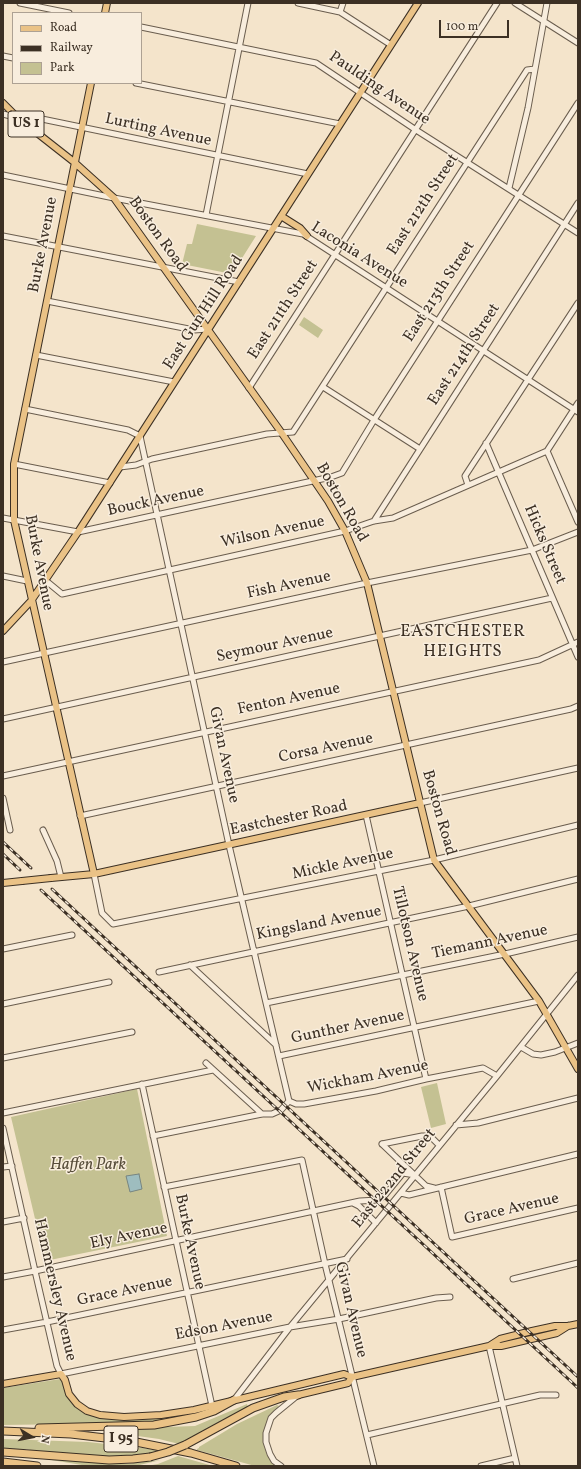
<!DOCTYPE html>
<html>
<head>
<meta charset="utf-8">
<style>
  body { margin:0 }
  #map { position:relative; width:581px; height:1469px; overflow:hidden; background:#f4e4cb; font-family:Vollkorn,serif }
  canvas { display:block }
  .frame { position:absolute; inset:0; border:4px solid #3c3024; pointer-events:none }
  .legend { position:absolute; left:12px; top:12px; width:130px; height:72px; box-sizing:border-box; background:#f8eddd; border:1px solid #ada193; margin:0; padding:5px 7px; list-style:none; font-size:12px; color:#3c3024 }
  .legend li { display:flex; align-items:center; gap:8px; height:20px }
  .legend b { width:20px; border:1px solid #ada193 }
  .north { position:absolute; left:12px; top:1417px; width:40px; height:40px; -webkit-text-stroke:3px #f8eddd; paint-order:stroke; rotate:100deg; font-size:11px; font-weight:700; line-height:16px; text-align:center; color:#3c3024 }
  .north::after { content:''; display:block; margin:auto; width:14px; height:18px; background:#3c3024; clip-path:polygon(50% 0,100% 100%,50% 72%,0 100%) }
  .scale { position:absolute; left:439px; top:20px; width:70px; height:18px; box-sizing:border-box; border:2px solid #3c3024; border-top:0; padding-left:5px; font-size:12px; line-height:14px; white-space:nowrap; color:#3c3024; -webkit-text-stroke:3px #f8eddd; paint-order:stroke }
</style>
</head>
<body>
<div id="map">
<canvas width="581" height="1469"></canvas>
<div class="frame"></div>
<ul class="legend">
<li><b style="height:5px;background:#eac286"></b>Road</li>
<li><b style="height:5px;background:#3c3024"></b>Railway</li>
<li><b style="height:11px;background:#c4c192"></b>Park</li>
</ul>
<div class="north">N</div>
<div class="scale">100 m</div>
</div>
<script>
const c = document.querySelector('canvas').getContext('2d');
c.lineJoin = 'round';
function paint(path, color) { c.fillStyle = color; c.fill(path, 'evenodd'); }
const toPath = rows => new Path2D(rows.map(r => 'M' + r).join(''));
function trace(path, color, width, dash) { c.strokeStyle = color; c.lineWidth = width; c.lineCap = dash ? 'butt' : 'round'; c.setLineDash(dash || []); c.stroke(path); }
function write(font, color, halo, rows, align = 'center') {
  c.font = font + ' Vollkorn,serif'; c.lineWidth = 3; c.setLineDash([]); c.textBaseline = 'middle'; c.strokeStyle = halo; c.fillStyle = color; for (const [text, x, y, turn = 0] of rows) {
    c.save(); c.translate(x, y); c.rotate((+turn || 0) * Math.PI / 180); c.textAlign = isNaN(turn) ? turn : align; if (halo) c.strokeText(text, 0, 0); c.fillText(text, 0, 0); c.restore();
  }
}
const green = toPath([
  [197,224,256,236,232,274,182,264,187,244,192,244],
  [304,317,323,330,318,338,299,325],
  [437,1083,446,1124,431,1128,421,1087],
  [137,1089,167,1236,45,1261,11,1117],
  [60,1379,62,1381,76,1406,125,1419,172,1417,201,1412,200,1414,166,1421,143,1423,3,1425,3,1388],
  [247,1404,248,1407,179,1444,159,1439,109,1432,108,1429,195,1426],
  [277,1405,279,1406,270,1416,263,1435,264,1446,267,1455,276,1466,255,1466,197,1450,197,1449,199,1448,199,1447,237,1424],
  [3,1439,88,1442,143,1448,159,1451,130,1457,116,1457,39,1452,26,1449,25,1450,3,1448],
  [178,1456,213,1466,146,1466,158,1464],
  [39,1458,126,1464,161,1460,135,1466,88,1466]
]);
const water = toPath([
  [139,1174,142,1189,130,1192,126,1176,139,1174]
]);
const minor = toPath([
  [20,3,69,13],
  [298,3,340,12,391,45],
  [515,3,578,43],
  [340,12,343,3],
  [141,27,316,63,416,130,578,233],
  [3,56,13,58],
  [136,83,340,124],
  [3,114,18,118,42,119,308,174],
  [3,175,114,198,303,234,578,412],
  [509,188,528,108,547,3],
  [206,215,248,3],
  [3,236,239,282],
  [47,301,194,330,208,329],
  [36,355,174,382],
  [323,387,420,449],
  [249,388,497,3],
  [25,409,128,430,140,436,229,845,289,1101],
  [486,443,578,657],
  [547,451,578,522],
  [547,451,578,403],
  [14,464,110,483],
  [120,467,136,465,152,459,267,434,293,432,527,70,535,69],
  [468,485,465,476,578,303],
  [3,518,78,532,331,477,342,473,374,420,578,103],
  [374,521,578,203],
  [3,576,27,581],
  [45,580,62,594,345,531,374,521,393,518,547,451],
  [3,662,367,583,532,550,578,532],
  [3,719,552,598],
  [3,776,539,660,578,642],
  [3,798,10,830],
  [420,803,578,768],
  [366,815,426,1079],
  [80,816,571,709,578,706],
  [43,830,57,861,61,877],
  [94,874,102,913,113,924,434,860,578,825],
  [3,949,72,935],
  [190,965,276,1045],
  [159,972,469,906,578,879],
  [266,1003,505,954,578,937],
  [3,1004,109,982],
  [521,1047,533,1054,541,1055,555,1052,578,1043],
  [279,1056,539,1001],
  [3,1058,132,1032],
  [206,1063,262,1114],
  [142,1084,212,1406],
  [289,1101,296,1104,304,1104,376,1091,426,1079,483,1068,497,1076],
  [3,1113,213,1070],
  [456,1125,478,1123,578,1098],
  [3,1128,35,1271,57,1366,61,1374,290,1327,339,1319,436,1298,450,1297],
  [153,1136,262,1114,272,1114,281,1110,289,1101],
  [382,1144,426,1186,434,1188],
  [382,1144,422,1136,427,1136,433,1139,439,1145],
  [3,1167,12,1166],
  [164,1187,302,1160,325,1264,374,1466],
  [441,1187,452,1237,578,1208],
  [401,1193,409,1195,413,1194,578,1154],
  [353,1203,359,1206,376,1223],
  [3,1222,24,1218],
  [3,1277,35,1271,360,1201,378,1200,385,1195,403,1173,415,1175],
  [513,1279,578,1263],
  [3,1330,47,1322,347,1259],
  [489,1346,517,1466],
  [234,1400,290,1327,497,1076,578,975],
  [367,1435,540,1395,556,1395],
  [281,1466,274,1461,270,1454,266,1442,266,1433,271,1418,276,1413,298,1395],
  [481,1466,515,1458]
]);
const major = toPath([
  [105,13,107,3],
  [91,83,14,464,14,520,94,874],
  [3,103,18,118,74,162,114,198,281,432,328,501,345,531,367,583,434,860,539,1001,578,1069],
  [281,216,300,228,307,236],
  [3,631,31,601,78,532,418,3],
  [51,878,94,874,420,803],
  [3,883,22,881],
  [489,1346,500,1339,532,1331,555,1326,568,1326,578,1324],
  [3,1384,61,1374,65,1380,69,1394,77,1404,87,1411,100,1415,124,1417,161,1415,194,1410,344,1374,352,1377,489,1346,501,1346,557,1333,568,1326],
  [298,1395,348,1383,352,1377]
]);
const highway = toPath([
  [39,1428,154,1425,196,1417,214,1411,234,1400],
  [3,1431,71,1434,131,1441,191,1453,236,1466],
  [185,1445,253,1408,284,1397,298,1395],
  [3,1452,109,1460,133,1459,150,1457],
  [3,1462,37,1466]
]);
const rail = toPath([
  [3,842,31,868],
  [3,854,20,870],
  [52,889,578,1377],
  [41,890,578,1388]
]);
const majorBridge = toPath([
  [22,881,51,878]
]);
const highwayBridge = toPath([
  [150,1457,168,1452,185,1445]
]);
const shields = [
  [26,124,36],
  [121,1439,34]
];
const shieldNames = [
  ["US 1",26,124],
  ["I 95",121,1439]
];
const streetNames = [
  ["Paulding Avenue",379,89,34],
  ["Lurting Avenue",158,131,12],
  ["East 212th Street",424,205,-57],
  ["Boston Road",157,235,54],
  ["Burke Avenue",44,245,-79],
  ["Laconia Avenue",359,256,32],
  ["East 213th Street",440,292,-57],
  ["East 211th Street",284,310,-57],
  ["East Gun Hill Road",204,313,-57],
  ["East 214th Street",465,355,-57],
  ["Bouck Avenue",156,502,-12],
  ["Boston Road",341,503,60],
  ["Wilson Avenue",273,533,-12],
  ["Hicks Street",544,545,67],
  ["Burke Avenue",38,563,79],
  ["Fish Avenue",289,586,-12],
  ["Seymour Avenue",275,646,-12],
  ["Fenton Avenue",289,700,-12],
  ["Corsa Avenue",326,749,-12],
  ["Givan Avenue",223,755,78],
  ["Boston Road",438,813,74],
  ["Eastchester Road",289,819,-12],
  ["Mickle Avenue",343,865,-12],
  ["Kingsland Avenue",319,924,-11],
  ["Tiemann Avenue",490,943,-12],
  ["Tillotson Avenue",409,944,77],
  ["Gunther Avenue",348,1028,-12],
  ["Wickham Avenue",368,1078,-11],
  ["East 222nd Street",395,1179,-51],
  ["Grace Avenue",512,1210,-13],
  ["Ely Avenue",129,1237,-12],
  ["Burke Avenue",189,1242,78],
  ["Hammersley Avenue",54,1290,77],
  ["Grace Avenue",125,1292,-12],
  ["Givan Avenue",350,1310,77],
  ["Edson Avenue",224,1327,-11]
];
const parkNames = [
  ["Haffen Park",88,1166]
];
const neighbourhoodNames = [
  ["EASTCHESTER",463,633],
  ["HEIGHTS",463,653]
];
paint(green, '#c4c192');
paint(water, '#9ebdbf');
trace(water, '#778581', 1);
trace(minor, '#6a5d4e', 7);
trace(major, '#3c3024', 8);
trace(highway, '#3c3024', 9);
trace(minor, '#f8eddd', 5);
trace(major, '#eac286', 6);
trace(highway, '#eac286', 7);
trace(rail, '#3c3024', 3);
trace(rail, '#f8eddd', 1.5, [4.5]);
trace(majorBridge, '#3c3024', 8, []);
trace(highwayBridge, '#3c3024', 9, []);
trace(majorBridge, '#eac286', 6);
trace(highwayBridge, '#eac286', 7);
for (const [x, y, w] of shields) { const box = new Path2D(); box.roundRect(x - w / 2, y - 13, w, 26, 3); c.fillStyle = '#f8eddd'; c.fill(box); trace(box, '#3c3024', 1); }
write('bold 15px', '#3c3024', null, shieldNames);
write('16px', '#3c3024', '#f8eddd', streetNames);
write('italic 16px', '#574d3a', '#f8eddd', parkNames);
c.letterSpacing = '1px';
write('17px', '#3c3024', '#f8eddd', neighbourhoodNames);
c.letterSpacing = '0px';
</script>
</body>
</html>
